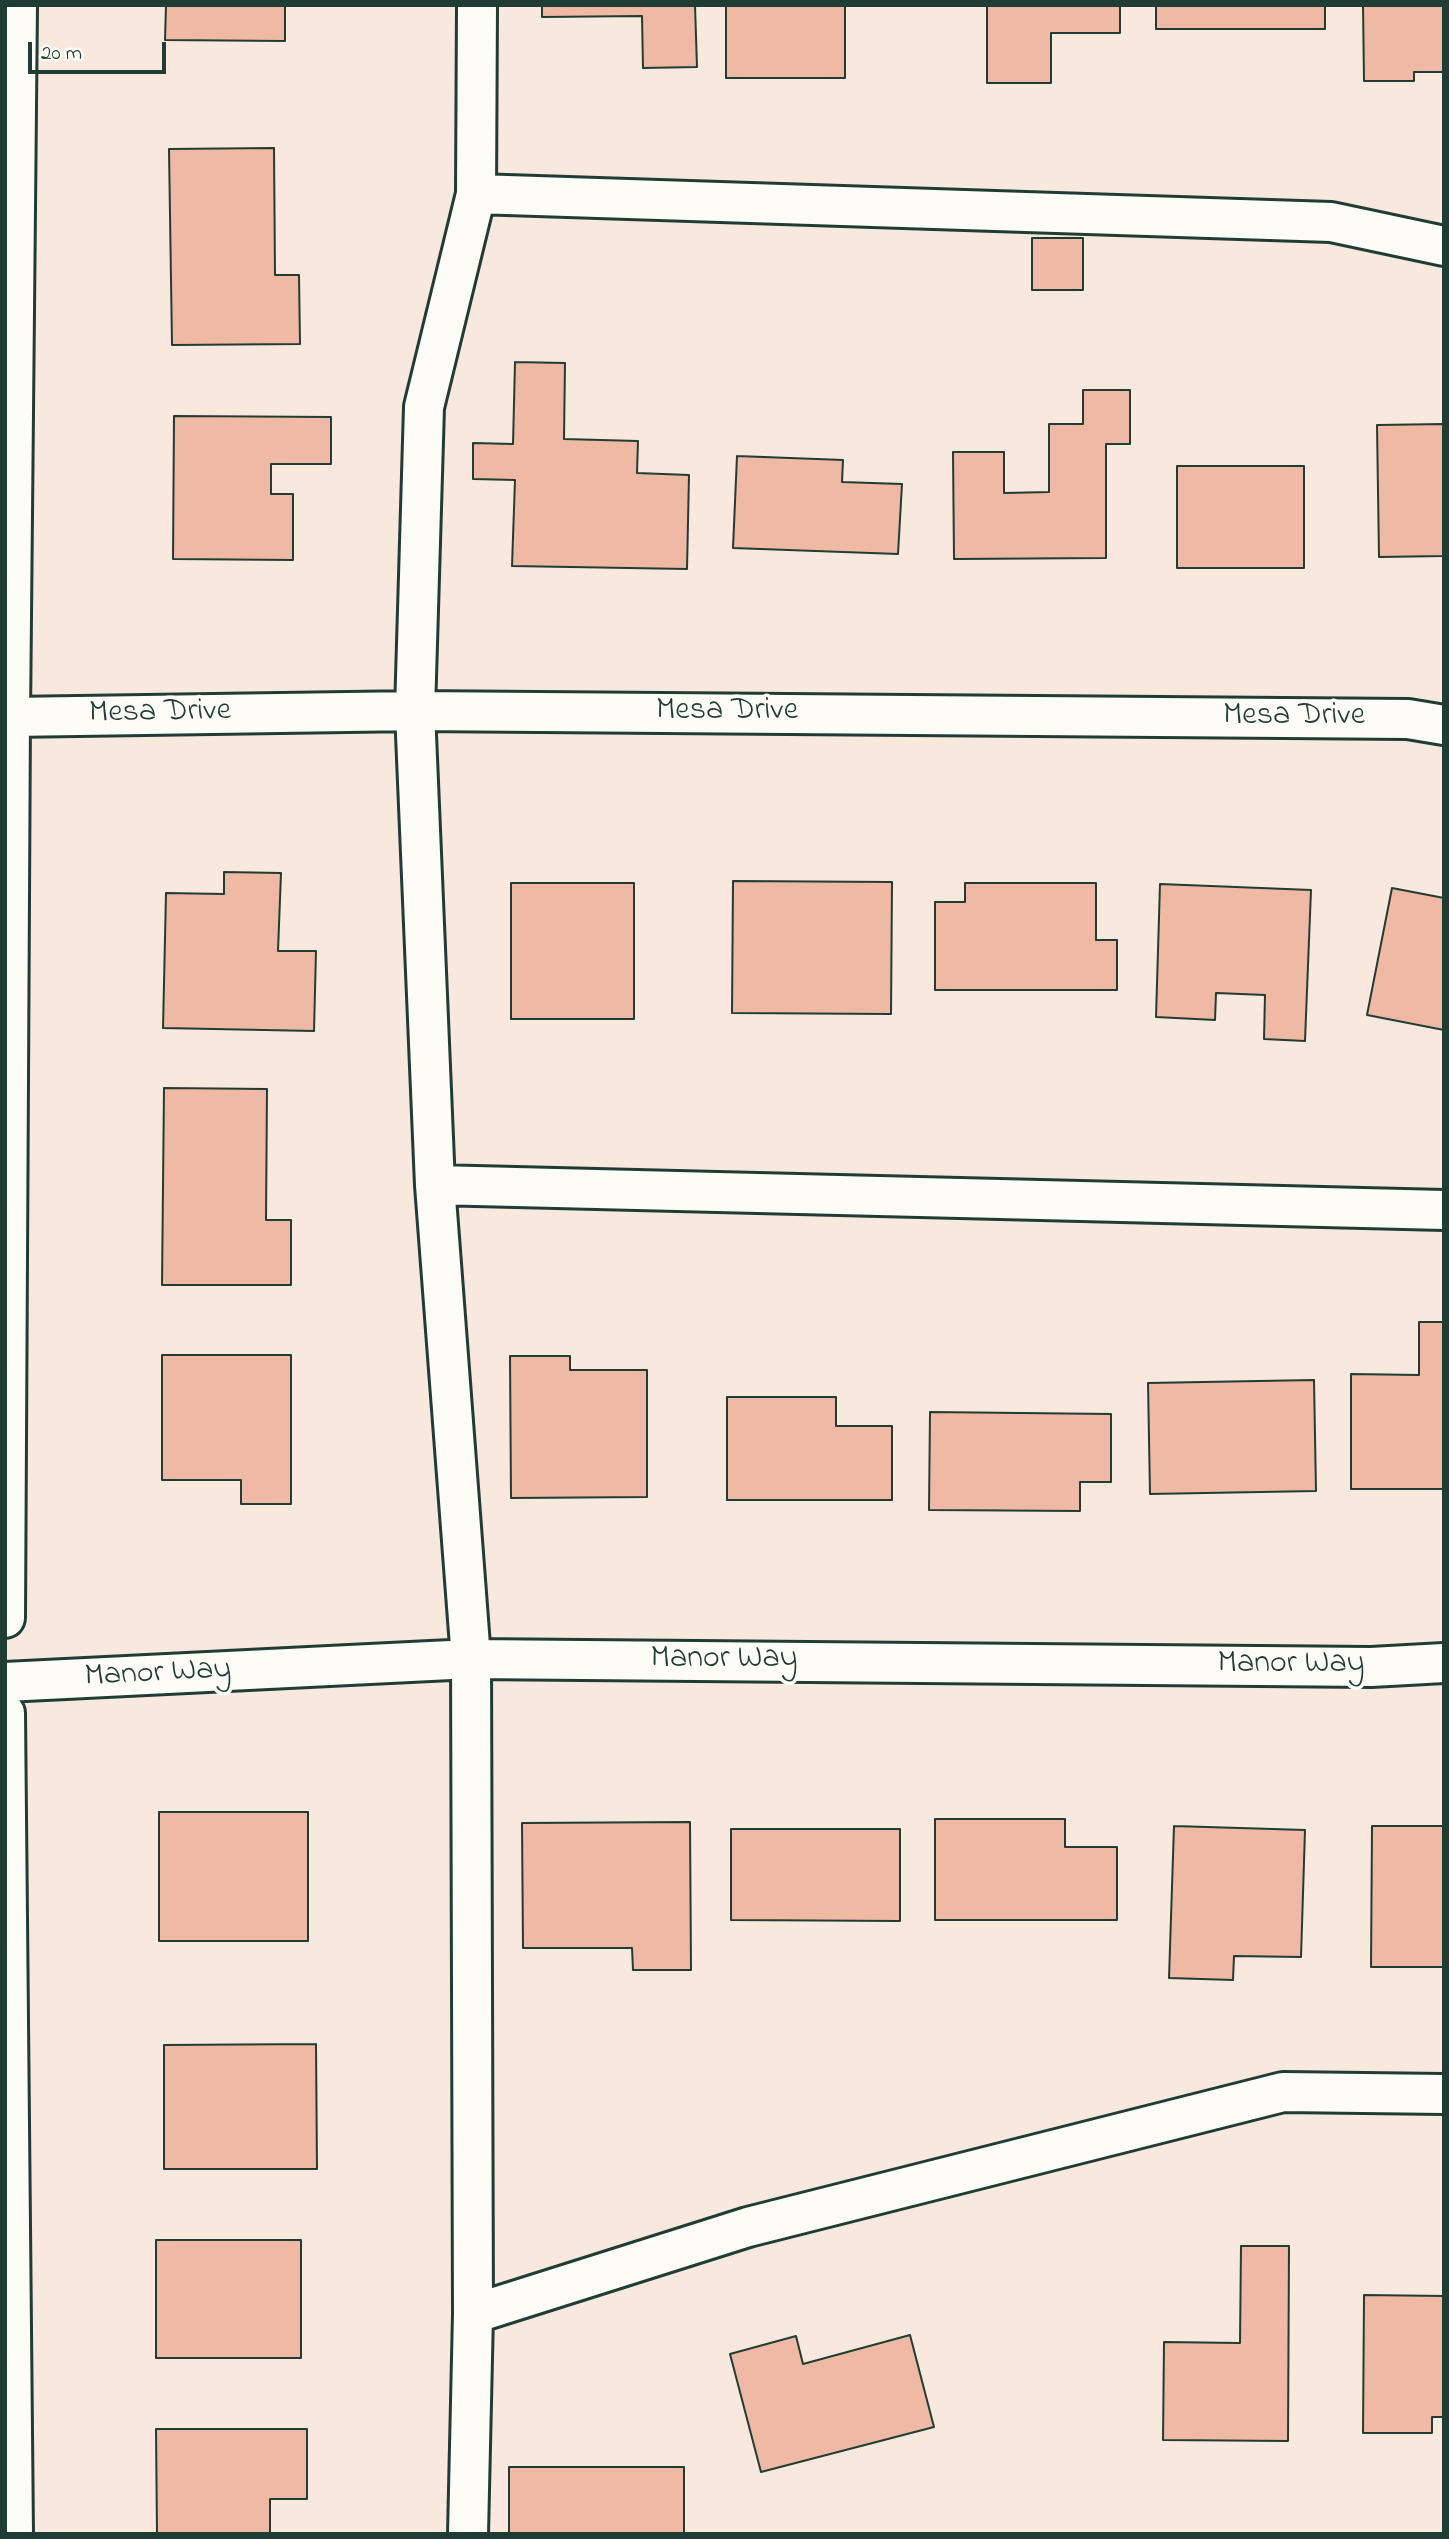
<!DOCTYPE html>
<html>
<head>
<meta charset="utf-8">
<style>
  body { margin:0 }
  #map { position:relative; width:1449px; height:2539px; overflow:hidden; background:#f9e8de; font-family:"Indie Flower",sans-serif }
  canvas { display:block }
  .frame { position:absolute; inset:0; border:7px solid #1f3d34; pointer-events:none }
  .scale { position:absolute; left:28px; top:42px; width:138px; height:32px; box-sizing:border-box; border:4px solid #1f3d34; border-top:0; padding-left:9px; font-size:21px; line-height:24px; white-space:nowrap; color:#1f3d34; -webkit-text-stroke:5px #fdfcf7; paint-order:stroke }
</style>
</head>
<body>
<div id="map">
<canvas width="1449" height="2539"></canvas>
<div class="frame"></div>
<div class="scale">20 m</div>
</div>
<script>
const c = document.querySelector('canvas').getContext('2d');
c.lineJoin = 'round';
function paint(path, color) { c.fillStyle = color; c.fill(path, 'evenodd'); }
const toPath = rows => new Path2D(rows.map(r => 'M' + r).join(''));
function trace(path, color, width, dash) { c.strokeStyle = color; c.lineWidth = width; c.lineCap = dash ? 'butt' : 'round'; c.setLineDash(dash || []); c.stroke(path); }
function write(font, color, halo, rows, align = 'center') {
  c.font = font + ' "Indie Flower",sans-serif'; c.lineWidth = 7; c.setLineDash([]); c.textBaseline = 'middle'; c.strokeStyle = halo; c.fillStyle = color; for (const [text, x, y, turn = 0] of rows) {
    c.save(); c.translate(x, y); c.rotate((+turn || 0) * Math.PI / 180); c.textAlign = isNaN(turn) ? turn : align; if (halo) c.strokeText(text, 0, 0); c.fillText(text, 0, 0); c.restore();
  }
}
const building = toPath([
  [166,5,285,5,285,41,165,40,166,5],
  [542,5,695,5,697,67,643,68,642,16,542,17,542,5],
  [726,5,845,5,845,78,726,78,726,5],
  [987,5,1120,5,1120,33,1051,33,1051,83,987,83,987,5],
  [1156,5,1325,5,1325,29,1156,29,1156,5],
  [1363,5,1444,5,1444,72,1414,72,1414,81,1364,81,1363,5],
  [274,148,275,275,299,275,300,344,172,345,169,149,274,148],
  [1032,238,1083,238,1083,290,1032,290,1032,238],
  [515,362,565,363,564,439,638,441,637,473,689,475,687,569,512,566,515,480,473,479,473,443,513,444,515,362],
  [1083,390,1130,390,1130,444,1106,444,1106,558,954,559,953,452,1004,452,1004,493,1049,492,1049,424,1083,424,1083,390],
  [174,416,331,417,331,464,271,464,271,494,293,494,293,560,173,559,174,416],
  [1444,424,1444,556,1379,557,1377,425,1444,424],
  [737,456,843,460,842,482,902,484,898,554,733,548,737,456],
  [1177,466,1304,466,1304,568,1177,568,1177,466],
  [224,872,281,873,278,951,316,951,314,1031,163,1028,166,893,224,894,224,872],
  [733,881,892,882,891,1014,732,1013,733,881],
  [511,883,634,883,634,1019,511,1019,511,883],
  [965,883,1096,883,1096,940,1117,940,1117,990,935,990,935,902,965,902,965,883],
  [1160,884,1311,890,1305,1041,1264,1039,1265,995,1216,993,1215,1020,1156,1017,1160,884],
  [1392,888,1444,898,1444,1030,1367,1015,1392,888],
  [164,1088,267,1089,266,1220,291,1220,291,1285,162,1285,164,1088],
  [1419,1322,1444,1322,1444,1489,1351,1489,1351,1374,1419,1375,1419,1322],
  [162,1355,291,1355,291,1504,241,1504,241,1480,162,1480,162,1355],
  [510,1356,570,1356,570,1370,647,1370,647,1497,511,1498,510,1356],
  [1314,1380,1316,1491,1150,1494,1148,1383,1314,1380],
  [727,1397,836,1397,836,1426,892,1426,892,1500,727,1500,727,1397],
  [930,1412,1111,1414,1111,1482,1080,1482,1080,1511,929,1510,930,1412],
  [159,1812,308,1812,308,1941,159,1941,159,1812],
  [935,1819,1065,1819,1065,1847,1117,1847,1117,1920,935,1920,935,1819],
  [690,1822,691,1970,633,1970,632,1948,523,1948,522,1823,690,1822],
  [1174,1826,1305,1830,1301,1957,1234,1956,1233,1980,1169,1978,1174,1826],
  [1372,1826,1444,1826,1444,1967,1371,1967,1372,1826],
  [731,1829,900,1829,900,1921,731,1920,731,1829],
  [316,2044,317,2169,164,2169,164,2045,316,2044],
  [156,2240,301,2240,301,2358,156,2358,156,2240],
  [1241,2246,1289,2246,1288,2441,1163,2440,1164,2342,1240,2343,1241,2246],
  [1364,2295,1444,2296,1444,2417,1432,2417,1432,2433,1363,2433,1364,2295],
  [910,2335,934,2427,761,2472,730,2354,796,2336,803,2364,910,2335],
  [156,2429,307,2429,307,2499,270,2499,270,2534,157,2534,156,2429],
  [509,2467,684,2467,684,2534,509,2534,509,2467]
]);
const minor = toPath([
  [476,194,1331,222,1444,246],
  [10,717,415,711,1408,719,1444,725],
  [435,1185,1444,1210],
  [5,1618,10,717,17,5],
  [5,1682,471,1659,1371,1667,1444,1663],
  [5,1713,13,2534],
  [473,2314,471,1659,435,1185,415,711,424,407,476,194,477,5],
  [468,2534,473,2314,748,2227,1283,2092,1444,2094]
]);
const streetNames = [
  ["Mesa Drive",727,713],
  ["Mesa Drive",160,714,-1],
  ["Mesa Drive",1294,718],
  ["Manor Way",724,1661],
  ["Manor Way",1291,1666],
  ["Manor Way",158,1675,-3]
];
paint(building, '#f0b9a4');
trace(building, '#1f3d34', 2);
trace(minor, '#1f3d34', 44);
trace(minor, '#fdfcf7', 38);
write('32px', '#1f3d34', '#fdfcf7', streetNames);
</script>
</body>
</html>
